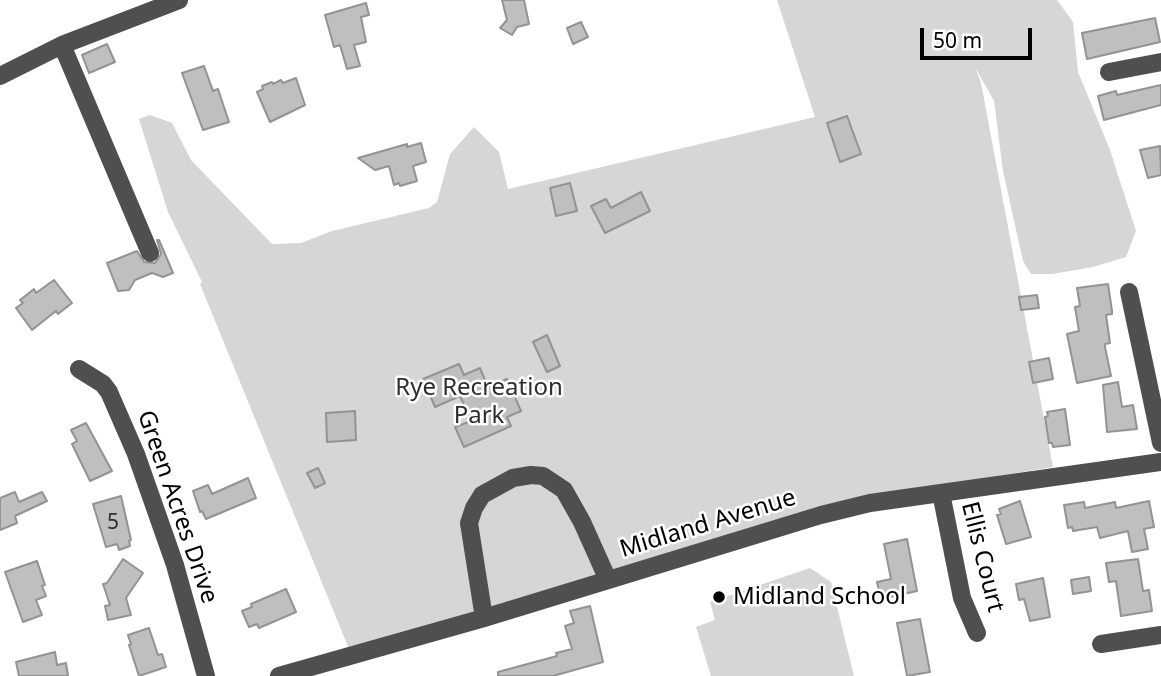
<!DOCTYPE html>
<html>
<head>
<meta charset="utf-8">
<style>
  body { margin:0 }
  #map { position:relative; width:1161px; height:676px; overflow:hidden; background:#fff; font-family:"Noto Sans",sans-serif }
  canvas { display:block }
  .scale { position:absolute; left:920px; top:28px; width:112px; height:32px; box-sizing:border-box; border:4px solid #000; border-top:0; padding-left:9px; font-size:21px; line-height:24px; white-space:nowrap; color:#000; -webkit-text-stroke:5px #fff; paint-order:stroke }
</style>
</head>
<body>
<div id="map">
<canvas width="1161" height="676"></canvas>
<div class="scale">50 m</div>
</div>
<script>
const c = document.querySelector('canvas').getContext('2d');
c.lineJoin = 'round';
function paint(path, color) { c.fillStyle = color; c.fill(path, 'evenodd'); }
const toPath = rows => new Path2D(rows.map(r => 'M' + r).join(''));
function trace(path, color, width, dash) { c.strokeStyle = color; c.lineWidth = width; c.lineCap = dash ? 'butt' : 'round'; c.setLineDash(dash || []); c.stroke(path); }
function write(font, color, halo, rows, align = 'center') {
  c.font = font + ' "Noto Sans",sans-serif'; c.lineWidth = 5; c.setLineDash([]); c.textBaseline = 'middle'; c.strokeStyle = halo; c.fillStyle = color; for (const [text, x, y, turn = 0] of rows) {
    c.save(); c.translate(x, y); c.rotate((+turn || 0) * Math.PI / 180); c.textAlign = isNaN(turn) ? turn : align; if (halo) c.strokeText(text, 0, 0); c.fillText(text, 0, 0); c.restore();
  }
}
const green = toPath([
  [777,0,1057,0,1073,22,1078,72,1110,150,1136,231,1126,257,1093,267,1052,274,1031,274,1023,261,1003,171,994,101,975,67,981,83,1053,467,866,497,349,649,200,284,202,282,168,212,139,119,150,115,172,123,191,160,272,244,301,243,332,231,429,208,437,202,450,154,474,127,499,152,508,189,815,117],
  [810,568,831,582,854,676,711,676,696,627,715,620,710,602]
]);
const building = toPath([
  [502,0,524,0,529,24,517,27,512,35,500,28,507,20,502,0],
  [366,3,369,15,361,17,366,42,354,45,360,66,347,69,340,45,334,47,325,15,366,3],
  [1155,18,1160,42,1087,59,1082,33,1155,18],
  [581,22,588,37,573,44,567,28,581,22],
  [107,44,115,62,89,73,82,55,107,44],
  [204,66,213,91,218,89,229,122,203,130,182,73,204,66],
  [296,78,305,105,270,122,257,92,263,89,262,86,272,82,273,84,281,80,283,83,296,78],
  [1161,85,1161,105,1104,120,1098,96,1116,91,1117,95,1130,92,1161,85],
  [847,116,861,154,840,162,827,123,847,116],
  [421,143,426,162,413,166,417,181,400,186,399,183,394,185,389,166,375,170,358,158,407,144,407,147,421,143],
  [1160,146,1161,175,1148,178,1140,150,1160,146],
  [570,183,577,211,556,216,550,188,570,183],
  [641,192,650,211,605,233,591,206,606,199,611,208,641,192],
  [157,240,159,240,162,247,173,273,163,277,152,273,135,280,129,290,118,291,107,263,137,251,144,262,155,263,161,254,157,240],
  [54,280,72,303,58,314,56,311,32,330,16,308,23,303,20,300,34,289,36,293,54,280],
  [1108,284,1112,311,1112,314,1106,315,1110,343,1105,344,1105,347,1111,376,1077,383,1067,334,1079,331,1075,307,1080,306,1077,288,1108,284],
  [1037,295,1039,308,1021,310,1019,297,1037,295],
  [547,335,560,366,547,372,533,342,547,335],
  [1049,358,1053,379,1033,383,1029,362,1049,358],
  [459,364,464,375,480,368,488,387,507,379,521,411,507,417,511,426,464,447,455,427,471,421,460,396,435,407,423,379,459,364],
  [1118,382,1122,407,1133,405,1137,429,1107,432,1103,385,1118,382],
  [1065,409,1070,445,1053,447,1052,443,1049,443,1045,417,1048,416,1047,412,1065,409],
  [355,411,356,440,327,442,326,413,355,411],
  [86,423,112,471,90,481,72,444,77,441,71,430,86,423],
  [318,468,325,483,315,488,307,473,318,468],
  [248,478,256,498,206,519,202,511,200,512,193,491,208,485,212,494,248,478],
  [15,492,19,502,42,492,47,501,15,516,17,523,0,530,0,498,15,492],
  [121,496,131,540,129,541,130,546,119,550,117,544,106,547,93,504,121,496],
  [1020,501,1031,537,1006,544,997,515,1001,514,999,509,1020,501],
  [1149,501,1154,527,1144,529,1148,549,1132,552,1128,531,1100,538,1097,527,1073,531,1072,527,1068,528,1064,505,1084,502,1085,508,1115,502,1116,508,1149,501],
  [907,539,917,591,881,599,877,582,891,579,884,544,907,539],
  [123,559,143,573,126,598,131,615,108,620,105,606,110,605,103,584,107,583,123,559],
  [1138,559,1143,591,1149,590,1152,611,1121,616,1116,581,1109,582,1106,563,1138,559],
  [37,561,45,585,42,586,46,596,36,600,42,615,23,622,5,572,37,561],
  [1089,577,1091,591,1073,594,1071,580,1089,577],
  [1043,578,1050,617,1030,621,1024,599,1019,600,1016,584,1043,578],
  [286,589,296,612,259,628,257,624,249,627,242,611,252,607,251,604,286,589],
  [590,606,603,662,553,676,498,676,498,672,557,656,556,653,572,649,565,626,574,623,570,611,590,606],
  [920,619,930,672,907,676,897,623,920,619],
  [149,628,158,655,162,654,166,667,139,676,129,645,131,644,128,635,149,628],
  [55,652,57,665,66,663,68,676,19,676,16,662,55,652]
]);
const minor = toPath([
  [62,45,150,253],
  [1109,72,1161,62],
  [0,76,62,45,179,0],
  [1129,292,1161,443],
  [79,369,103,384,109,392,136,454,175,565,206,676],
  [941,493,962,598,977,633],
  [484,618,469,523,474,508,482,495,513,478,531,475,543,476,564,490,582,522,608,580],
  [1101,644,1161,635],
  [279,676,484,618,821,515,870,503,1161,462]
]);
const markers = [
  [719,597,7,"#000"]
];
const numberNames = [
  ["5",113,523]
];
const parkNames = [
  ["Rye Recreation",479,388],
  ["Park",479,416]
];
const streetNames = [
  ["Green Acres Drive",177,507,71],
  ["Midland Avenue",708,524,-17],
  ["Ellis Court",982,557,76]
];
const poiNames = [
  ["Midland School",733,597]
];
paint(green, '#d6d6d6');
paint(building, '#bfbfbf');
trace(building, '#939393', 2);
trace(minor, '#4f4f4f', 18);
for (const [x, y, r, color] of markers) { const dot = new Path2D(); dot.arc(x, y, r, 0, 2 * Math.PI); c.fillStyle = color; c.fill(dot); trace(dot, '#fff', 2.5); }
write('21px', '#303030', null, numberNames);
write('24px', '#2d2d2d', '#fff', parkNames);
write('24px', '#000', '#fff', streetNames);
write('24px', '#000', '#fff', poiNames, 'left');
</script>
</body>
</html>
